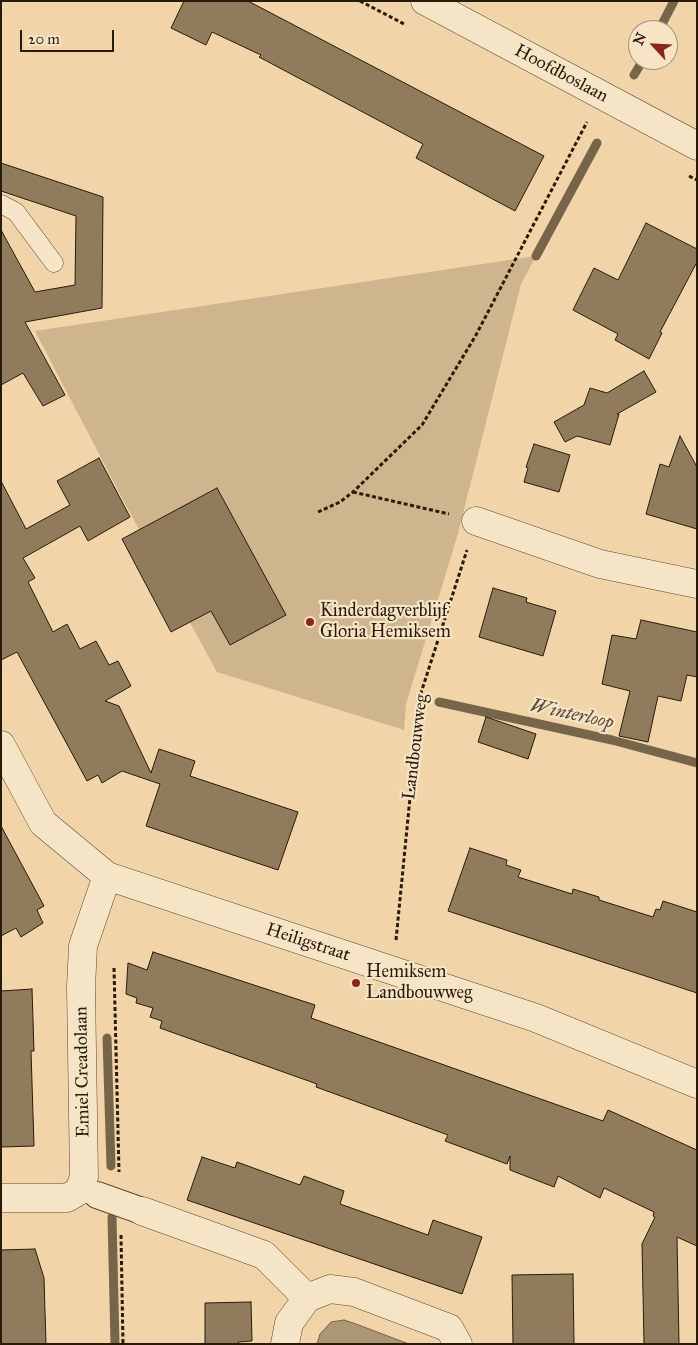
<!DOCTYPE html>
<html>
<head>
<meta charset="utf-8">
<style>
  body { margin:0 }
  #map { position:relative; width:698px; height:1345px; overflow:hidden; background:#f1d5a9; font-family:"IM FELL Great Primer",serif }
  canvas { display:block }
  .frame { position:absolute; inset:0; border:2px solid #271b0a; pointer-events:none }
  .north { position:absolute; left:628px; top:20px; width:50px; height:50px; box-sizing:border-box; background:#f6e4c7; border:1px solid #a3947b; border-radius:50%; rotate:295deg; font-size:14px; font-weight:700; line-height:20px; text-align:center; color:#271b0a }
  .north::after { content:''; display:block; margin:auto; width:18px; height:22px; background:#8f2418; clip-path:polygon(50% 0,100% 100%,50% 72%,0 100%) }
  .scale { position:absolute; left:20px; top:30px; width:94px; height:22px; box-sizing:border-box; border:2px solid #271b0a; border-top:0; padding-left:6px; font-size:15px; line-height:18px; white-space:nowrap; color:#271b0a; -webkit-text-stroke:4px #f6e4c7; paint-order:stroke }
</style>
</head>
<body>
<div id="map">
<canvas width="698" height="1345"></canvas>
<div class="frame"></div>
<div class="north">N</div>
<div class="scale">20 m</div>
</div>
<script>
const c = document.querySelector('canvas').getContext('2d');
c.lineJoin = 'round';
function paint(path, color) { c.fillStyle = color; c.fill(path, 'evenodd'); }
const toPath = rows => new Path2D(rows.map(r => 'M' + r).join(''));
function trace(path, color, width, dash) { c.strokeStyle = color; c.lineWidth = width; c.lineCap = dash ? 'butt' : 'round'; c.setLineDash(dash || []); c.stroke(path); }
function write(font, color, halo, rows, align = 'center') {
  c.font = font + ' "IM FELL Great Primer",serif'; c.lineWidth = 4.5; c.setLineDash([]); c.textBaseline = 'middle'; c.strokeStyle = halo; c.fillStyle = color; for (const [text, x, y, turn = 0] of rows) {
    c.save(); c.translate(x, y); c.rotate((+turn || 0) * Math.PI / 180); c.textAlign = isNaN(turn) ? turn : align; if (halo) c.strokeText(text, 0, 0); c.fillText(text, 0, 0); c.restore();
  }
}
const green = toPath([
  [536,256,521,284,457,537,406,704,404,730,217,672,124,502,35,331]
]);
const water = toPath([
  [344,1320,356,1324,409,1344,317,1344,320,1334,331,1322,344,1320]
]);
const stream = toPath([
  [659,30,674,1],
  [634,75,643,60],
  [536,256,597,143],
  [439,702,612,740,697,763],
  [107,1038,111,1166],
  [112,1217,115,1344]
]);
const building = toPath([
  [184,1,248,1,544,156,515,211,416,158,423,144,259,57,261,55,212,32,206,45,171,28,184,1],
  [1,163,103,197,102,308,25,322,65,395,43,406,23,373,1,385,1,230,35,292,75,285,76,216,1,191,1,163],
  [646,223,697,249,697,262,660,332,662,333,649,359,615,340,618,334,573,310,594,268,618,280,646,223],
  [644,371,656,392,617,414,619,414,610,445,577,436,565,442,554,422,584,405,590,388,607,393,644,371],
  [680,436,697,467,697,529,646,514,660,464,669,467,680,436],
  [534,444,570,455,559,492,524,482,528,468,526,467,534,444],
  [99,458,130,517,88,541,80,526,23,558,35,578,28,582,53,632,67,624,80,649,96,641,109,665,118,661,131,686,105,701,119,706,151,773,159,749,195,761,190,776,298,812,278,870,146,826,160,784,122,771,102,783,98,775,87,781,17,652,1,660,1,481,26,529,70,505,57,481,99,458],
  [217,488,286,615,230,645,211,611,171,632,122,539,217,488],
  [493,588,527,598,526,602,556,611,543,656,479,637,493,588],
  [641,620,697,632,697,677,687,675,681,701,658,696,648,742,619,736,630,691,602,684,612,635,636,639,641,620],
  [486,717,536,734,528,759,478,742,486,717],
  [1,826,44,906,37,910,43,923,21,937,16,928,1,936,1,826],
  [470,848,507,860,506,865,521,870,518,877,572,894,573,889,599,897,599,900,653,917,656,909,660,910,663,901,697,912,697,993,448,911,470,848],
  [153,952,315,1005,311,1018,603,1121,608,1110,697,1150,697,1246,677,1237,679,1344,644,1344,642,1244,655,1217,653,1216,654,1212,604,1188,600,1198,558,1176,554,1187,510,1170,510,1156,507,1164,445,1141,448,1135,316,1087,317,1084,160,1028,162,1021,150,1017,153,1008,136,1003,137,998,126,994,128,963,147,970,153,952],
  [32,989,34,1051,31,1051,34,1146,1,1147,1,991,32,989],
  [202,1157,235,1168,237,1162,300,1185,304,1176,344,1191,340,1204,428,1235,433,1220,482,1237,462,1294,187,1200,202,1157],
  [35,1249,44,1278,46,1344,1,1344,1,1250,35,1249],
  [573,1274,574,1344,513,1344,512,1275,573,1274],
  [251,1302,252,1341,238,1342,238,1344,205,1344,205,1303,251,1302]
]);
const path = toPath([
  [360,1,406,25],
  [689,176,697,180],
  [353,492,449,514],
  [318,512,340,502,353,492,422,425,476,335,587,122],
  [396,940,420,696,467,550],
  [114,968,119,1172],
  [121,1235,123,1344]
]);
const service = toPath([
  [1,204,16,212,54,263]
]);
const pedestrian = toPath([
  [97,1195,142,1211]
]);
const minor = toPath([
  [476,521,600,564,697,584],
  [1,745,43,823,107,876,536,1018,697,1084],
  [1,1198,67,1198,79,1191,84,1177,81,987,83,946,107,876],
  [142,1211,264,1255,307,1298,289,1323,285,1344],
  [307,1298,330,1289,354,1292,449,1328,458,1344]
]);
const tertiary = toPath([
  [425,1,697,146]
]);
const markers = [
  [310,622,5,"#8f2418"],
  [356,983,5,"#8f2418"]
];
const streetNames = [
  ["Hoofdboslaan",561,74,28],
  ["Landbouwweg",416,747,-83],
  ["Heiligstraat",308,943,18],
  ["Emiel Creadolaan",83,1072,-91]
];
const poiNames = [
  ["Kinderdagverblijf",320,612],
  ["Gloria Hemiksem",320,633],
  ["Hemiksem",366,973],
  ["Landbouwweg",366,994]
];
const waterNames = [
  ["Winterloop",572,715,12]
];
paint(green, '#cfb58e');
paint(water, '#ac9673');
trace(water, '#776549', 1);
trace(stream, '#776549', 9);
paint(building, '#907c5d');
trace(building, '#271b0a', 1);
trace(service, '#5a4a32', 19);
trace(pedestrian, '#5a4a32', 28);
trace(minor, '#5a4a32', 29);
trace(tertiary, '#5a4a32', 29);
trace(path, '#271b0a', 3, [4, 2.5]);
trace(service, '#f6e4c7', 18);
trace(pedestrian, '#f6e4c7', 26);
trace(minor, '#f6e4c7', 28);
trace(tertiary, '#f6e4c7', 28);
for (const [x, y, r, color] of markers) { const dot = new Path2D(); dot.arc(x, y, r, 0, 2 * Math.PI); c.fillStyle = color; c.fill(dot); trace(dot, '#f6e4c7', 2); }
write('18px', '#271b0a', '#f6e4c7', streetNames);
write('18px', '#271b0a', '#f6e4c7', poiNames, 'left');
write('italic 19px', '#5c4c34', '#f6e4c7', waterNames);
</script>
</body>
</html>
